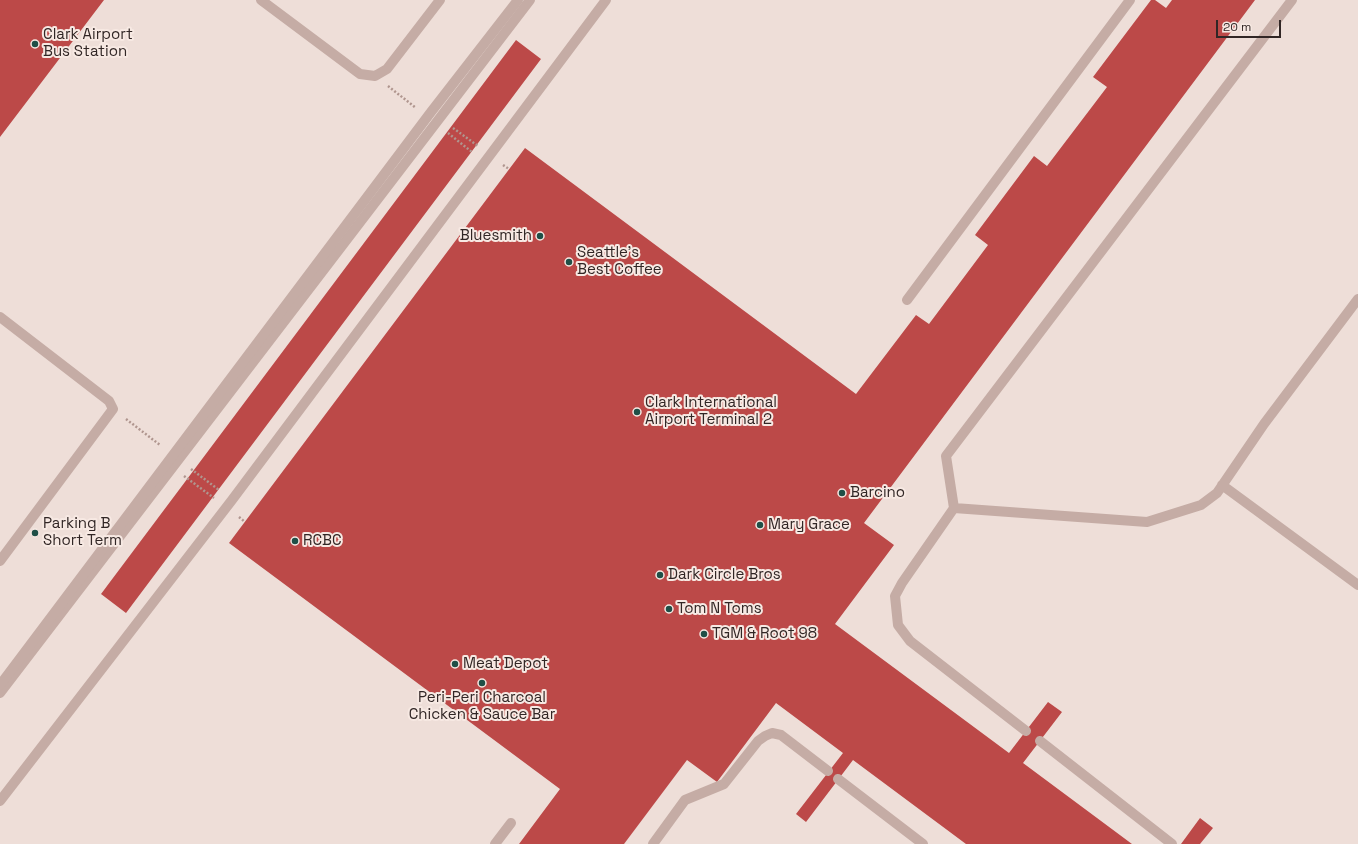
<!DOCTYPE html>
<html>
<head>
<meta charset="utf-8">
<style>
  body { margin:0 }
  #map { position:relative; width:1358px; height:844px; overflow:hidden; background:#eeded8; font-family:"Space Grotesk",sans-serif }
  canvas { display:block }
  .scale { position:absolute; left:1216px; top:20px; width:65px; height:18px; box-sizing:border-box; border:2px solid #312625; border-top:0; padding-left:5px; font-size:12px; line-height:14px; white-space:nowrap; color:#312625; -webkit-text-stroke:3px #f7e9e3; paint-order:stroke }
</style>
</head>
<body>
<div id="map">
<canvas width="1358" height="844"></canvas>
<div class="scale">20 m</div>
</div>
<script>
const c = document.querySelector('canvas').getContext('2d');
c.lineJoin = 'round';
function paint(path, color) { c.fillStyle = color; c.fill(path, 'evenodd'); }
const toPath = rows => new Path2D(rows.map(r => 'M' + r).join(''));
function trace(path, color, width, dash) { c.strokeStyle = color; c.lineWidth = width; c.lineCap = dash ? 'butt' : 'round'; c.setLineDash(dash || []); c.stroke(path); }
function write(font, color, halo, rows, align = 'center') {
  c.font = font + ' "Space Grotesk",sans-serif'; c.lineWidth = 4; c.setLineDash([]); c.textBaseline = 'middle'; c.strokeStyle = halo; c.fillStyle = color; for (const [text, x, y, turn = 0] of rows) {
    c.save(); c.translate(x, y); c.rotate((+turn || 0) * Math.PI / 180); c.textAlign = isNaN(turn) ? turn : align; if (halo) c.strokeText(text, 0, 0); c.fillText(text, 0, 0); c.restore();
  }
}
const building = toPath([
  [0,0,104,0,0,137],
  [1151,0,1155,0,1166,8,1172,0,1255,0,864,523,894,545,835,624,1009,753,1048,702,1062,712,1023,763,1132,844,966,844,853,760,806,822,796,814,843,753,776,703,717,782,687,760,624,844,519,844,560,789,229,543,525,148,856,394,916,315,929,324,988,245,975,235,1034,156,1047,166,1107,87,1093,77],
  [516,40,541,59,126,613,101,594],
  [1200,818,1213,828,1200,844,1181,844]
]);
const path = toPath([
  [388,86,416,108],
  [453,128,478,146],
  [448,133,472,152],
  [503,165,509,169],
  [126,419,160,445],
  [191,469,219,490],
  [184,476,214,498],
  [239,517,245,522]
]);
const service = toPath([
  [261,0,360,74,375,76,387,69,440,0],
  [907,300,1130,0],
  [0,317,109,401,113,409,0,561],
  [1222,485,1358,585],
  [954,508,1147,522,1201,505,1217,493,1264,424,1358,299],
  [0,693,530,0],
  [1026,731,910,641,898,625,895,596,902,583,954,508,946,456,1292,0],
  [1040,741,1172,844],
  [838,779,923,844],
  [495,844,511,823],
  [653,844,685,800,724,784,758,741,765,736,772,733,781,735,828,771]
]);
const minor = toPath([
  [0,685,431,112,518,0],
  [0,801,232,500,606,0]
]);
const markers = [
  [35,44,4,"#1f4f47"],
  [540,236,4,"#1f4f47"],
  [569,262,4,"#1f4f47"],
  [637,412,4,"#1f4f47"],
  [842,493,4,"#1f4f47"],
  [760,525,4,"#1f4f47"],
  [35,533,4,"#1f4f47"],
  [295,541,4,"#1f4f47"],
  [660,575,4,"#1f4f47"],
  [669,609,4,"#1f4f47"],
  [704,634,4,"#1f4f47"],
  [455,664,4,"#1f4f47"],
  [482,683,4,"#1f4f47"]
];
const poiNames = [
  ["Clark Airport",43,35],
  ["Bus Station",43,52],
  ["Bluesmith",532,236,"right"],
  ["Seattle's",577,253],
  ["Best Coffee",577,270],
  ["Clark International",645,403],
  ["Airport Terminal 2",645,420],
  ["Barcino",850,493],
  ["Parking B",43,524],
  ["Short Term",43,541],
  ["Mary Grace",768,525],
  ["RCBC",303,541],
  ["Dark Circle Bros",668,575],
  ["Tom N Toms",677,609],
  ["TGM & Root 98",712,634],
  ["Meat Depot",463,664],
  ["Peri-Peri Charcoal",482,698,"center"],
  ["Chicken & Sauce Bar",482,715,"center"]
];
paint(building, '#bc4948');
trace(path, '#b0968f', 2.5, [2, 2]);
trace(service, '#c5aca5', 10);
trace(minor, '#c5aca5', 10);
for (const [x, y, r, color] of markers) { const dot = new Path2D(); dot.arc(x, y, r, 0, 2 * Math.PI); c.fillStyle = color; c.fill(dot); trace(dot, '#f7e9e3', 1.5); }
write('15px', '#312625', '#f7e9e3', poiNames, 'left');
</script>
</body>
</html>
